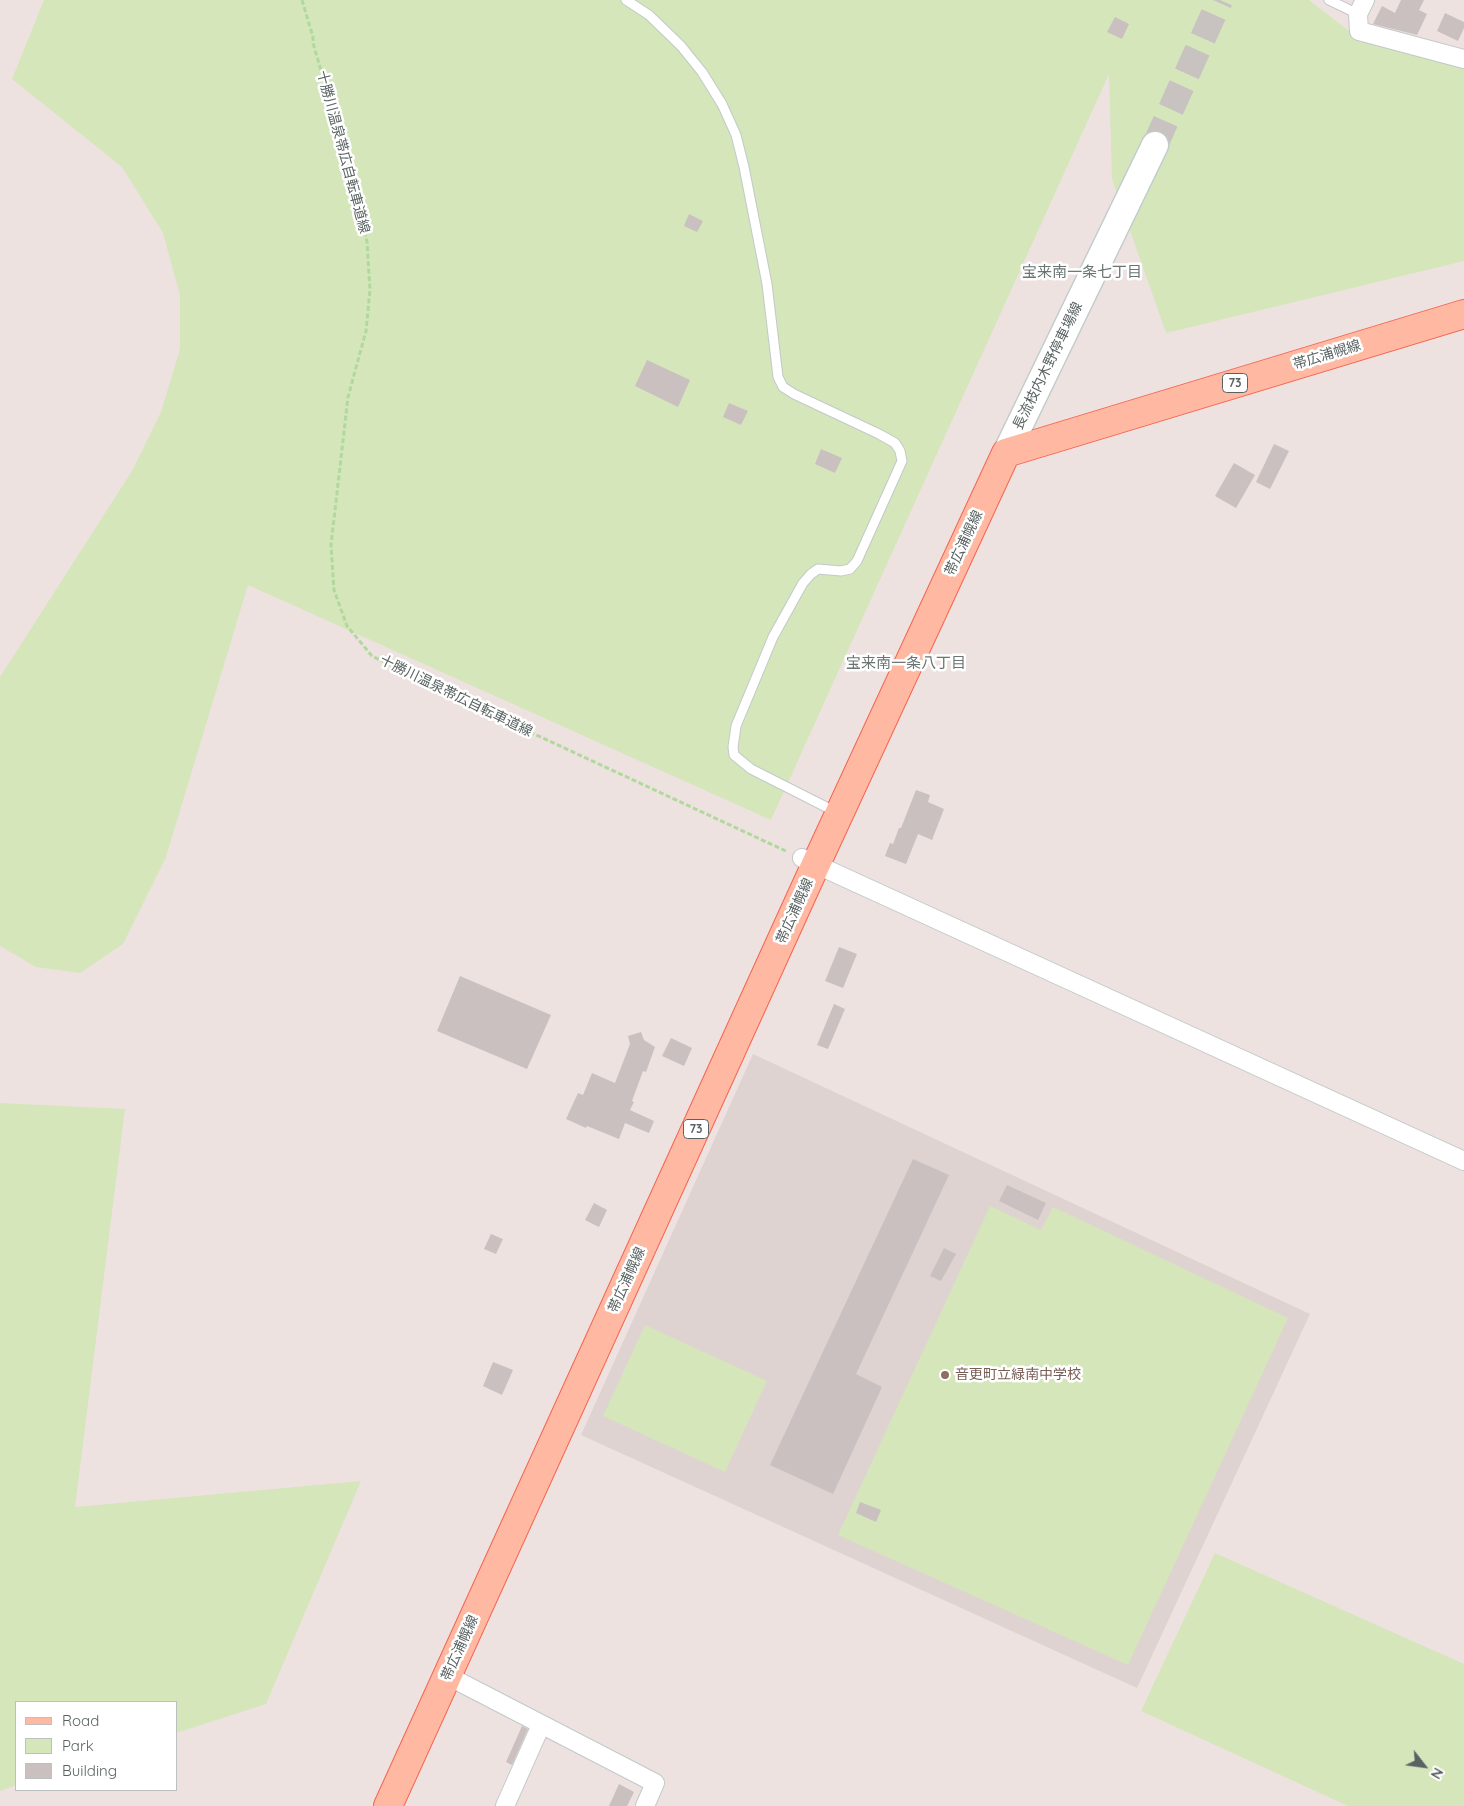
<!DOCTYPE html>
<html>
<head>
<meta charset="utf-8">
<style>
  body { margin:0 }
  #map { position:relative; width:1464px; height:1806px; overflow:hidden; background:#ede2e0; font-family:Quicksand,sans-serif }
  canvas { display:block }
  .legend { position:absolute; left:15px; top:1701px; width:162px; height:90px; box-sizing:border-box; background:#fff; border:1px solid #bdc0c0; margin:0; padding:6px 9px; list-style:none; font-size:15px; color:#596262 }
  .legend li { display:flex; align-items:center; gap:10px; height:25px }
  .legend b { width:25px; border:1px solid #bdc0c0 }
  .north { position:absolute; left:1399px; top:1741px; width:50px; height:50px; -webkit-text-stroke:4px #fff; paint-order:stroke; rotate:120deg; font-size:14px; font-weight:700; line-height:20px; text-align:center; color:#596262 }
  .north::after { content:''; display:block; margin:auto; width:18px; height:22px; background:#596262; clip-path:polygon(50% 0,100% 100%,50% 72%,0 100%) }
</style>
</head>
<body>
<div id="map">
<canvas width="1464" height="1806"></canvas>
<ul class="legend">
<li><b style="height:6px;background:#ffb9a3"></b>Road</li>
<li><b style="height:14px;background:#d5e6bb"></b>Park</li>
<li><b style="height:14px;background:#cac0bf"></b>Building</li>
</ul>
<div class="north">N</div>
</div>
<script>
const c = document.querySelector('canvas').getContext('2d');
c.lineJoin = 'round';
function paint(path, color) { c.fillStyle = color; c.fill(path, 'evenodd'); }
const toPath = rows => new Path2D(rows.map(r => 'M' + r).join(''));
function trace(path, color, width, dash) { c.strokeStyle = color; c.lineWidth = width; c.lineCap = dash ? 'butt' : 'round'; c.setLineDash(dash || []); c.stroke(path); }
function write(font, color, halo, rows, align = 'center') {
  c.font = font + ' Quicksand,"Noto Sans JP",sans-serif'; c.lineWidth = 5; c.setLineDash([]); c.textBaseline = 'middle'; c.strokeStyle = halo; c.fillStyle = color; for (const [text, x, y, turn = 0] of rows) {
    c.save(); c.translate(x, y); c.rotate((+turn || 0) * Math.PI / 180); c.textAlign = isNaN(turn) ? turn : align; if (halo) c.strokeText(text, 0, 0); c.fillText(text, 0, 0); c.restore();
  }
}
const education = toPath([
  [753,1054,1310,1314,1137,1688,581,1435]
]);
const green = toPath([
  [44,0,1309,0,1349,31,1464,65,1464,261,1166,333,1112,179,1109,74,771,820,248,585,166,857,123,944,80,973,36,967,0,946,0,677,132,471,161,412,180,349,180,295,163,233,122,167,12,79],
  [0,1103,125,1109,75,1507,361,1481,266,1704,176,1733,176,1702,16,1702,16,1785,0,1791],
  [990,1206,1041,1230,1053,1207,1288,1318,1128,1665,838,1535],
  [645,1325,767,1381,725,1472,603,1416],
  [1215,1553,1464,1664,1464,1806,1348,1806,1141,1711]
]);
const building = toPath([
  [1401,0,1424,0,1419,10,1427,14,1417,35,1373,24,1382,6,1395,13],
  [1445,13,1464,22,1464,28,1458,41,1437,31],
  [1115,17,1129,24,1122,39,1107,32],
  [689,214,703,221,697,232,684,226],
  [647,360,690,380,678,407,635,386],
  [729,403,748,411,741,425,723,417],
  [1274,444,1289,451,1270,489,1256,482],
  [821,449,842,458,835,473,815,464],
  [1234,463,1255,475,1236,508,1215,496],
  [916,790,930,795,928,802,944,809,932,840,918,834,906,864,885,856,890,843,893,844,899,828,901,828],
  [839,947,857,954,843,988,825,981],
  [460,976,551,1015,527,1069,437,1031],
  [834,1004,845,1009,828,1049,817,1045],
  [641,1032,644,1040,655,1047,646,1072,643,1071,632,1101,634,1102,630,1110,654,1121,649,1133,625,1123,619,1139,587,1126,586,1128,566,1119,578,1093,583,1095,592,1073,615,1083,630,1044,628,1036],
  [671,1038,692,1048,684,1066,662,1056],
  [913,1159,949,1175,856,1374,882,1387,833,1494,770,1465],
  [1007,1185,1046,1203,1038,1220,999,1201],
  [594,1203,607,1210,599,1227,585,1220],
  [491,1234,503,1239,496,1254,484,1249],
  [944,1248,956,1254,941,1281,930,1276],
  [493,1362,513,1370,502,1395,483,1386],
  [860,1502,881,1510,876,1522,856,1513],
  [522,1726,528,1729,512,1765,506,1762],
  [619,1784,634,1792,627,1806,609,1806]
]);
const secondaryTunnel = toPath([
  [1155,145,1220,0]
]);
const path = toPath([
  [302,0,313,37,313,43,353,180,367,242,370,290,366,331,348,397,331,545,334,590,347,626,372,656,459,699,788,852]
]);
const lane = toPath([
  [626,0,649,15,681,46,702,72,722,104,736,135,744,167,767,284,778,377,783,387,794,394,879,434,895,443,900,451,902,461,857,561,850,569,841,571,818,569,811,574,803,583,773,637,736,726,733,747,734,755,751,769,838,813],
  [1329,0,1358,14]
]);
const street = toPath([
  [1365,0,1358,14,1359,31,1464,59],
  [802,858,1464,1161],
  [448,1676,655,1783,645,1806],
  [505,1806,541,1725]
]);
const secondary = toPath([
  [1006,453,1155,145]
]);
const primary = toPath([
  [388,1806,816,864,1006,453,1464,314]
]);
const markers = [
  [945,1375,5,"#8d6e63"]
];
const shields = [
  [1235,383,25],
  [696,1129,25]
];
const shieldNames = [
  ["73",1235,383],
  ["73",696,1129]
];
const streetNames = [
  ["十勝川温泉帯広自転車道線",343,152,75],
  ["帯広浦幌線",1327,355,-17],
  ["長流枝内木野停車場線",1048,366,-64],
  ["帯広浦幌線",964,543,-65],
  ["十勝川温泉帯広自転車道線",456,696,26],
  ["帯広浦幌線",795,911,-66],
  ["帯広浦幌線",627,1280,-66],
  ["帯広浦幌線",460,1648,-66]
];
const educationNames = [
  ["音更町立緑南中学校",955,1375]
];
const neighbourhoodNames = [
  ["宝来南一条七丁目",1082,272],
  ["宝来南一条八丁目",906,663]
];
paint(education, '#dfd3d1');
paint(green, '#d5e6bb');
paint(building, '#cac0bf');
trace(secondaryTunnel, '#c8c2c0', 26, [26, 13]);
trace(lane, '#c2c9ca', 11);
trace(street, '#c2c9ca', 20);
trace(secondary, '#c2cccc', 29);
trace(primary, '#f8624e', 30);
trace(path, '#b2d99d', 3, [5, 2.5]);
trace(lane, '#fff', 9);
trace(street, '#fff', 18);
trace(secondary, '#fff', 26);
trace(primary, '#ffb9a3', 28);
for (const [x, y, r, color] of markers) { const dot = new Path2D(); dot.arc(x, y, r, 0, 2 * Math.PI); c.fillStyle = color; c.fill(dot); trace(dot, '#fff', 2); }
for (const [x, y, w] of shields) { const box = new Path2D(); box.roundRect(x - w / 2, y - 9.5, w, 19, 4); c.fillStyle = '#fff'; c.fill(box); trace(box, '#596262', 1); }
write('bold 12px', '#596262', null, shieldNames);
write('14px', '#596262', '#fff', streetNames);
write('14px', '#785e54', '#fff', educationNames, 'left');
write('15px', '#6a7473', '#fff', neighbourhoodNames);
</script>
</body>
</html>
